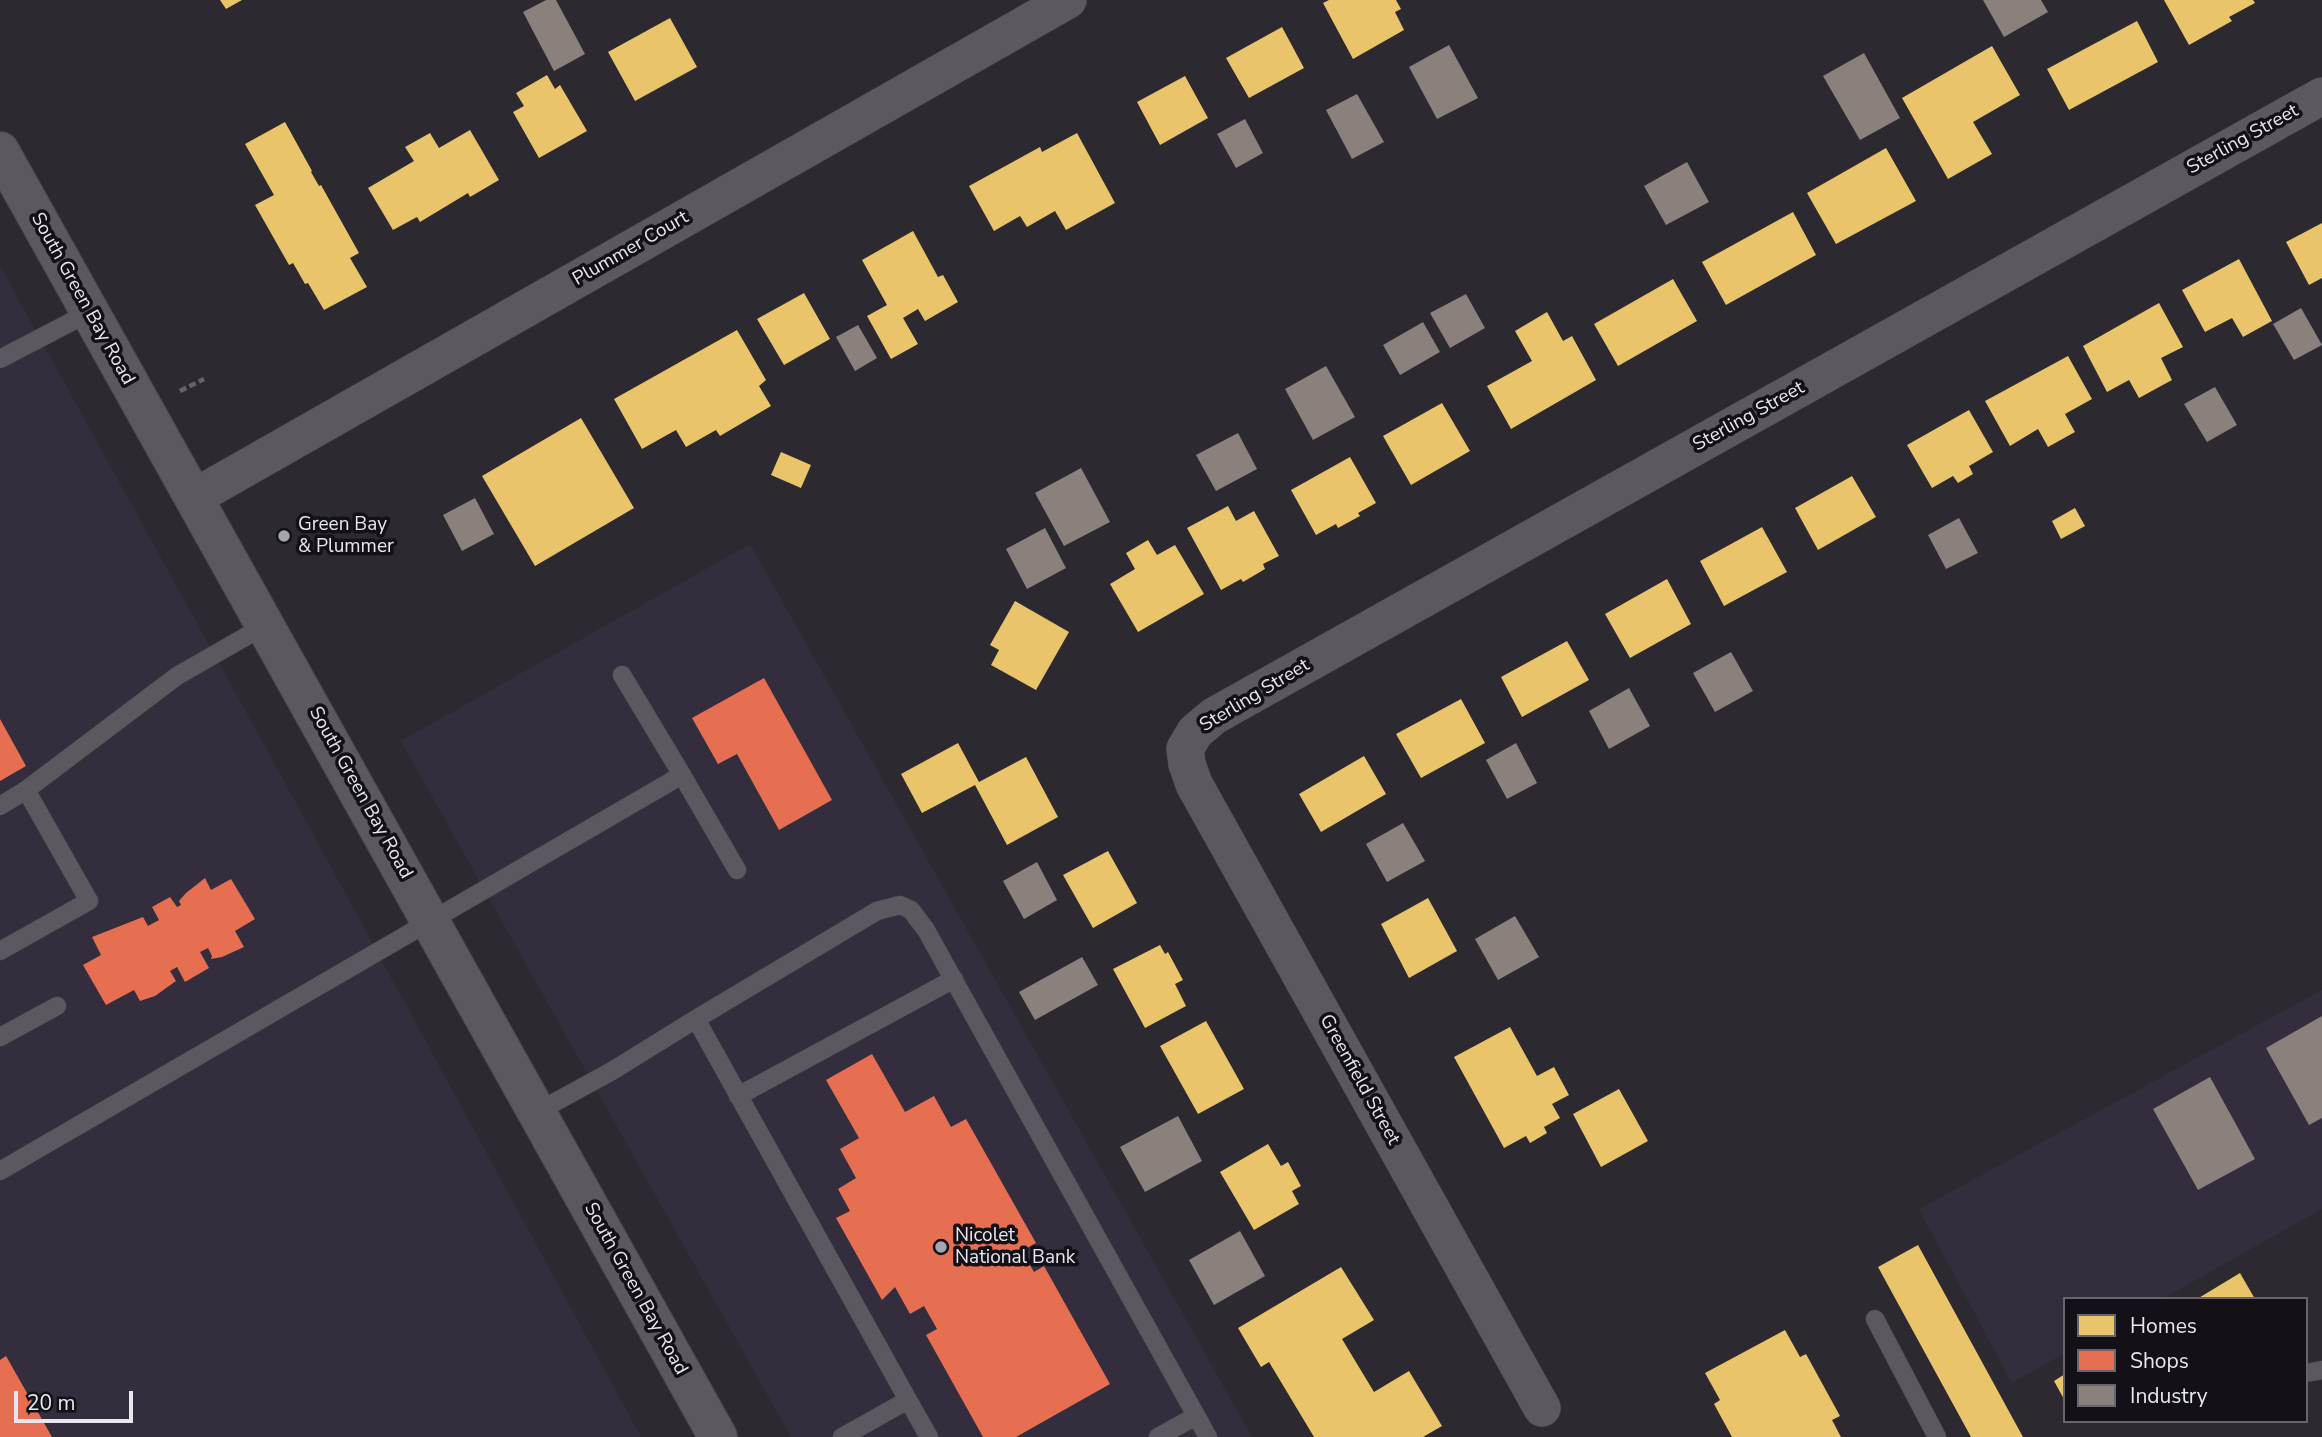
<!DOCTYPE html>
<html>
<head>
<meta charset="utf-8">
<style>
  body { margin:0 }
  #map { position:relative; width:2322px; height:1437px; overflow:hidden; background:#2c2a30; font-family:"Nunito Sans",sans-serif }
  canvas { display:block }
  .legend { position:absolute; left:2063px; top:1297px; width:245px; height:126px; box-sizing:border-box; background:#131117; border:2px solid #68666d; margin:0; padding:9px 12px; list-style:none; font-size:21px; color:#e8e6ee }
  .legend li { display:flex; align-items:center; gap:14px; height:35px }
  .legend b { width:35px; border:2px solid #68666d }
  .scale { position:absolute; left:14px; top:1391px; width:119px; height:32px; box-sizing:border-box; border:4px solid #e8e6ee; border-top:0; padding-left:9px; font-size:21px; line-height:24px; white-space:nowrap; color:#e8e6ee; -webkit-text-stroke:5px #131117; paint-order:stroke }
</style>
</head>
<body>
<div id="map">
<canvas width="2322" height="1437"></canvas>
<ul class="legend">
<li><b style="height:19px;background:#e9c46a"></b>Homes</li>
<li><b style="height:19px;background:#e76f51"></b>Shops</li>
<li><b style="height:19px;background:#8a817c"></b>Industry</li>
</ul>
<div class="scale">20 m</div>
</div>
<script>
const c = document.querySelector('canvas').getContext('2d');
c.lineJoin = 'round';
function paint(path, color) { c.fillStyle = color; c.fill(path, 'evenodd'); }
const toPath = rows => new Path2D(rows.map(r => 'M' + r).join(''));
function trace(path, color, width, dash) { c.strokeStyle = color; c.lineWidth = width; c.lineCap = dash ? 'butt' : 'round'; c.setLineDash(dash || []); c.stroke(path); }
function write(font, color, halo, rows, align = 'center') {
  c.font = font + ' "Nunito Sans",sans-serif'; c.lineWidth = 7; c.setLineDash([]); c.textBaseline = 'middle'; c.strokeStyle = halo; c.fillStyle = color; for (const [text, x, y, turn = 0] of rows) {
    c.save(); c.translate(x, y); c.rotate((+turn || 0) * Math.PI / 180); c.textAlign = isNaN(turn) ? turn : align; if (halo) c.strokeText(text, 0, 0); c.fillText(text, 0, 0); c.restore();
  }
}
const built = toPath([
  [0,266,295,801,641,1437,0,1437],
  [750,544,1252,1437,791,1437,401,741],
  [2322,990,2322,1209,2162,1299,2065,1299,2065,1353,2012,1383,1919,1209]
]);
const homes = toPath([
  [220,0,242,0,226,9],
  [1329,0,1396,0,1401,9,1395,12,1404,30,1353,59,1323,3],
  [2164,0,2253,0,2255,3,2229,17,2232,21,2189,45],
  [670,18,697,67,635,101,608,52],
  [2137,21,2158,62,2069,110,2047,69],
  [1282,27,1304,68,1249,98,1226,58],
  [1992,46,2020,95,1973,122,1992,154,1948,179,1902,98],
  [547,75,555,89,560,85,587,131,539,158,513,112,524,106,516,93],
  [1185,76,1208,118,1160,145,1137,102],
  [285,122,312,171,311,172,319,186,321,185,359,253,350,258,367,287,324,310,308,283,305,284,293,263,289,265,255,205,274,195,245,144],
  [470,130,499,180,470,197,468,193,420,222,417,217,393,230,368,188,414,161,405,147,430,133,439,148],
  [1077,133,1115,203,1066,230,1055,211,1027,227,1020,216,994,231,969,186,1040,147,1042,152],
  [1886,148,1916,201,1836,244,1807,193],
  [1793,212,1816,255,1726,305,1702,262],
  [2322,223,2322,278,2309,285,2286,242],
  [913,231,938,277,943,275,958,302,925,321,918,309,903,318,918,344,891,359,867,316,887,305,862,260],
  [2239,259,2272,321,2243,337,2232,318,2205,332,2182,290],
  [1673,279,1697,321,1618,366,1594,324],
  [804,293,830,339,784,365,757,319],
  [2159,303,2183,347,2161,358,2172,380,2139,398,2129,380,2107,392,2083,346],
  [1547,312,1563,341,1572,336,1596,380,1511,429,1487,386,1532,361,1515,331],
  [737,330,766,380,759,386,771,406,720,436,716,430,686,447,676,430,642,449,614,399],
  [2068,356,2092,399,2065,414,2075,432,2048,447,2038,429,2010,446,1985,401],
  [1442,403,1470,451,1411,485,1383,436],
  [1969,410,1993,452,1969,466,1973,474,1958,483,1953,476,1932,488,1907,445],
  [581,418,634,508,535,566,482,476],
  [781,452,811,465,801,488,771,475],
  [1350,457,1376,503,1358,513,1360,516,1338,528,1336,524,1316,535,1291,490],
  [1852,476,1876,517,1818,550,1795,508],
  [1228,506,1236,521,1254,511,1279,556,1263,564,1265,569,1243,582,1241,579,1221,590,1187,528],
  [2075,508,2085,526,2061,539,2052,521],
  [1762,527,1787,572,1724,606,1700,561],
  [1148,540,1157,555,1175,545,1204,594,1138,632,1110,584,1135,569,1126,553],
  [1667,579,1691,624,1630,658,1605,614],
  [1015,601,1069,632,1036,690,991,665,999,650,990,645],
  [1567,641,1589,680,1522,717,1501,677],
  [1461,699,1485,743,1421,778,1396,734],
  [958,743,979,782,1026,757,1058,817,1007,845,975,785,922,813,901,774],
  [1364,756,1386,794,1321,832,1299,794],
  [1108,851,1137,903,1093,928,1063,875],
  [1428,898,1457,951,1409,978,1381,924],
  [1160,945,1165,954,1168,952,1183,980,1175,984,1186,1006,1145,1028,1113,969],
  [1206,1021,1244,1089,1198,1114,1160,1046],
  [1510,1027,1537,1076,1554,1067,1569,1095,1552,1104,1560,1118,1544,1127,1547,1133,1530,1143,1526,1136,1504,1148,1454,1057],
  [1619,1089,1648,1141,1601,1167,1573,1114],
  [1268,1144,1281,1166,1288,1162,1301,1186,1292,1191,1299,1204,1254,1230,1220,1172],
  [1918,1245,2023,1437,1971,1437,1878,1267],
  [1341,1267,1374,1320,1342,1339,1374,1392,1409,1371,1442,1426,1423,1437,1314,1437,1269,1362,1261,1367,1238,1328],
  [2240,1273,2255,1299,2197,1299],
  [1785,1330,1800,1357,1806,1354,1840,1416,1832,1420,1841,1437,1732,1437,1714,1404,1720,1400,1705,1373],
  [2065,1374,2065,1401,2054,1381]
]);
const shops = toPath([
  [764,678,832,800,779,830,737,754,718,764,692,718],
  [0,719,26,766,0,781],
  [205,878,211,890,231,879,255,919,235,931,244,947,222,957,211,959,212,956,208,948,200,952,209,968,185,982,177,967,170,971,176,981,155,996,140,1001,134,990,106,1005,83,965,101,955,92,937,143,917,148,926,159,920,152,907,170,897,177,907,181,905,179,901,186,893],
  [872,1054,905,1112,934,1096,951,1127,966,1119,1036,1243,1022,1251,1034,1272,1044,1266,1110,1384,1016,1437,983,1437,926,1335,937,1329,924,1306,910,1314,895,1287,882,1300,836,1218,850,1211,838,1189,856,1178,840,1149,859,1138,826,1080],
  [6,1356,52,1437,0,1437,0,1360]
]);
const industry = toPath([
  [546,0,556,0,585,54,554,71,523,12],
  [1983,0,2041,0,2048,12,2004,37],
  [1449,45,1478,98,1437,119,1409,67],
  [1864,53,1900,118,1860,140,1823,76],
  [1357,94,1384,142,1352,159,1326,110],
  [1245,119,1263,153,1236,168,1217,134],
  [1687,162,1709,202,1666,225,1644,186],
  [1466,294,1485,328,1450,348,1430,313],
  [2301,308,2322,345,2294,360,2273,324],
  [1423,322,1440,352,1400,375,1383,345],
  [858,325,877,358,855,371,836,337],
  [1326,366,1355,417,1313,440,1285,389],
  [2215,387,2237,425,2207,442,2184,404],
  [1238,433,1257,469,1216,491,1196,455],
  [1081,468,1110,522,1064,546,1035,493],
  [475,498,494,534,462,551,443,515],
  [1959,518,1978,553,1946,569,1928,535],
  [1045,528,1066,568,1027,589,1006,549],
  [1731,652,1753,691,1715,712,1693,673],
  [1629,688,1650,726,1609,749,1589,711],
  [1516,743,1537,783,1507,799,1486,760],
  [1403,823,1425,861,1387,882,1366,844],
  [1037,862,1057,900,1024,919,1003,881],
  [1515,916,1539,957,1498,980,1475,939],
  [1082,957,1098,985,1035,1020,1019,992],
  [2322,1016,2322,1118,2309,1125,2266,1048],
  [2210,1077,2255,1159,2198,1190,2153,1109],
  [1178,1116,1202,1161,1145,1192,1120,1147],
  [1240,1231,1265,1276,1214,1305,1189,1260]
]);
const path = toPath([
  [180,391,204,379]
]);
const lane = toPath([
  [0,359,90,312],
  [622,675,682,775],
  [0,806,26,790,177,676,266,625],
  [0,951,89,901,26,790],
  [696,1019,877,911,900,905,911,910,926,930,1208,1437],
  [0,1037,57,1006],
  [738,1096,954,979],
  [537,1112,612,1071,696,1019,908,1400],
  [0,1171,682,775,737,870],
  [1875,1319,1937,1437],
  [2306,1373,2322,1370],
  [842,1437,908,1400,929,1437],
  [1158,1437,1196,1416]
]);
const street = toPath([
  [193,498,1068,0],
  [1542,1408,1194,784,1187,764,1185,749,1195,732,1214,716,2322,96]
]);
const secondary = toPath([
  [0,151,718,1437]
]);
const markers = [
  [284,536,7,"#a6a4ac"],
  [941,1247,7,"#a6a4ac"]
];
const streetNames = [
  ["Sterling Street",2243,140,-29],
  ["Plummer Court",631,249,-30],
  ["South Green Bay Road",82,299,61],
  ["Sterling Street",1749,417,-29],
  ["Sterling Street",1255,696,-31],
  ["South Green Bay Road",360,793,61],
  ["Greenfield Street",1359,1080,61],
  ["South Green Bay Road",635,1289,61]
];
const poiNames = [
  ["Green Bay",298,525],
  ["& Plummer",298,547],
  ["Nicolet",955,1236],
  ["National Bank",955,1258]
];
paint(built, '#332d3e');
paint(homes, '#e9c46a');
paint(shops, '#e76f51');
paint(industry, '#8a817c');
trace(lane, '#47464b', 19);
trace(street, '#47464b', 38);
trace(secondary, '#47464b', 40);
trace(path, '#646367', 4.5, [7, 3.5]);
trace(lane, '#5b595f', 18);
trace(street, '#5b595f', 37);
trace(secondary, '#5b595f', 38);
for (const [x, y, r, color] of markers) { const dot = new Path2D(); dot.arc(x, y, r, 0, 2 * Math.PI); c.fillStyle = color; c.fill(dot); trace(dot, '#131117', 2.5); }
write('19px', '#e8e6ee', '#131117', streetNames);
write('19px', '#e8e6ee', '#131117', poiNames, 'left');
</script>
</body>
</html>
